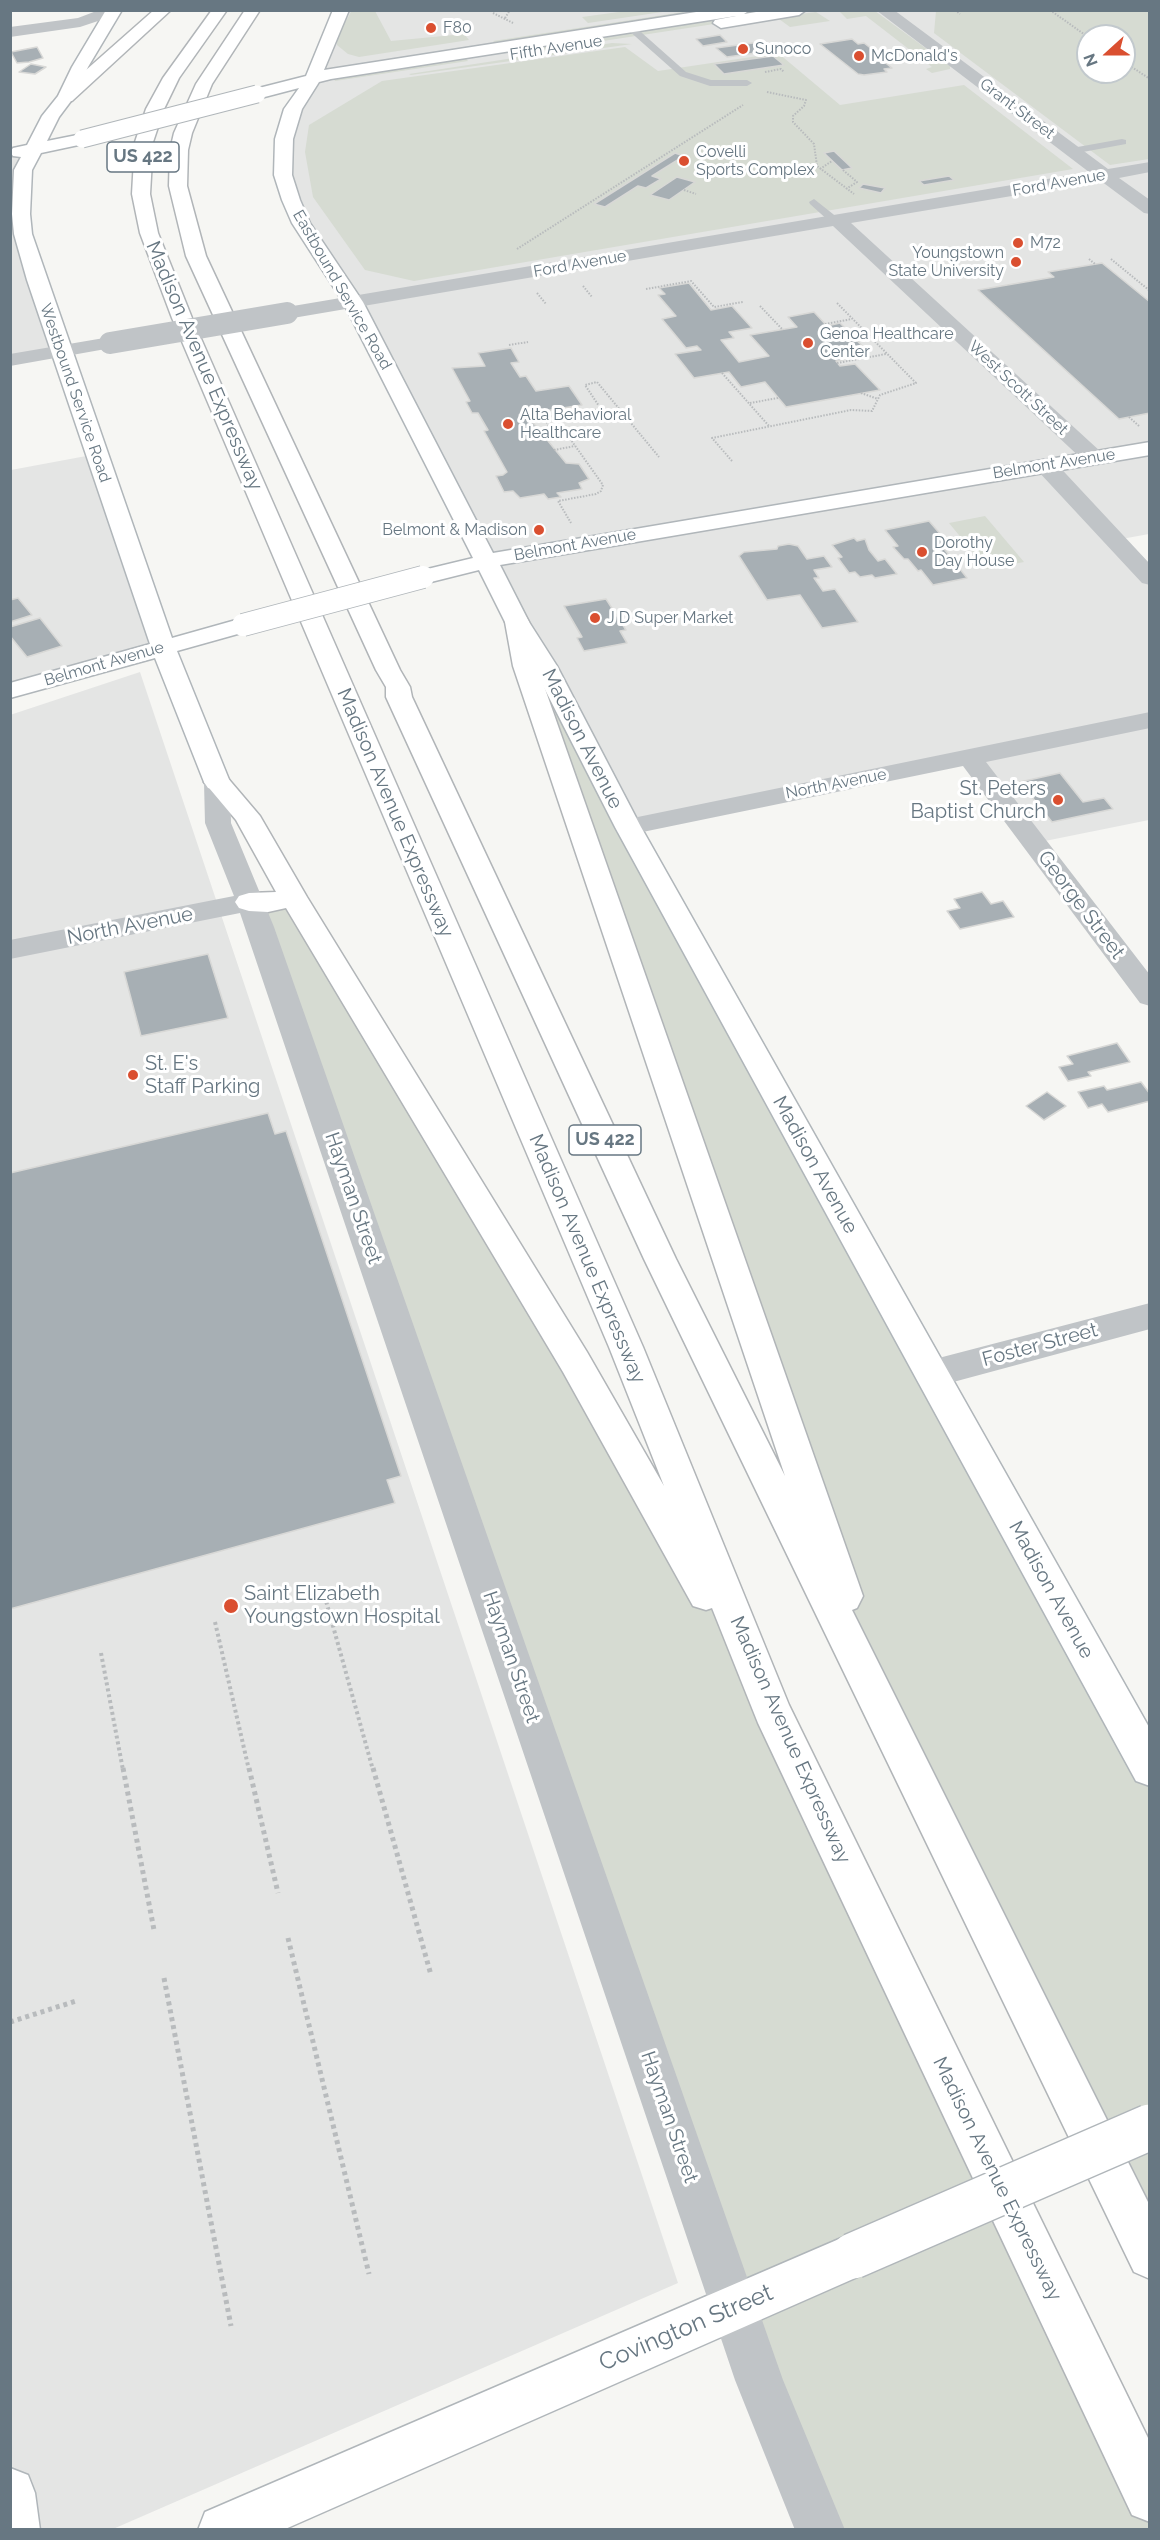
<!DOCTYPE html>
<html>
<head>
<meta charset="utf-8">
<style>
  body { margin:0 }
  #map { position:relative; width:1160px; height:2540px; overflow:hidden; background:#f6f6f3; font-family:Raleway,sans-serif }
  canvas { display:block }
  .frame { position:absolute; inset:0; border:12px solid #677782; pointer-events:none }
  .north { position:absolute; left:1076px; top:24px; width:60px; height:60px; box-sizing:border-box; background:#fff; border:2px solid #c2c9cd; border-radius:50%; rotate:249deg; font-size:16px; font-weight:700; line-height:24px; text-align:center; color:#677782 }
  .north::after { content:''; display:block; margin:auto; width:21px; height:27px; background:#da4f30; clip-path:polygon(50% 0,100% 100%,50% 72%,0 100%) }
</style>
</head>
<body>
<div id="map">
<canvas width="1160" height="2540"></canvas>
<div class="frame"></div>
<div class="north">N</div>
</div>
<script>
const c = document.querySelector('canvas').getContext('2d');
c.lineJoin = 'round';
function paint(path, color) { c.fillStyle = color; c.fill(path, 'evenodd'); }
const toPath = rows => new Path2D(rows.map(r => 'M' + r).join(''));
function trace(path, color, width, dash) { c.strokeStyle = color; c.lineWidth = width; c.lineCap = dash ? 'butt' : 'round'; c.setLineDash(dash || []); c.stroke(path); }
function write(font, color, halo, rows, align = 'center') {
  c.font = font + ' Raleway,sans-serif'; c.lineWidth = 6; c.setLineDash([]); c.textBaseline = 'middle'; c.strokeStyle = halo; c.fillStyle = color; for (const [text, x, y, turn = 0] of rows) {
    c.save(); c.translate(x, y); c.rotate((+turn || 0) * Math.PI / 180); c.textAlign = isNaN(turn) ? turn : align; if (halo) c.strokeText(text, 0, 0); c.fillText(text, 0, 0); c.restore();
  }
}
const built = toPath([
  [341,11,1149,11,1149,534,1116,540,1149,578,1149,820,1035,843,969,757,628,827,301,223,283,157],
  [1088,36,1124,36,1124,72,1088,72],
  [34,150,21,214,61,351,11,360,11,154],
  [97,454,163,647,11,691,11,470],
  [140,672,678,2283,113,2529,11,2529,10,715]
]);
const green = toPath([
  [352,10,375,11,391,41,464,34,469,40,359,57,348,54,337,45,337,37],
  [626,11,669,11,588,23,582,17],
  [743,11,799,11,518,54,510,45,527,42,495,43,493,41,683,12,686,15],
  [839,11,875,11,950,66,950,69,932,73,926,69,932,67,866,16,847,19],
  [936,11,1149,11,1149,159,1110,165,934,33],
  [1088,36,1124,36,1124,72,1088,72],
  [816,12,830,21,790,27,779,19,784,16],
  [612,43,632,44,411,75,409,74],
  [625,47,658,71,778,53,840,105,964,85,1073,169,414,281,365,270,313,197,305,152,309,125,382,81],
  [461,53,468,61,335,81,330,74],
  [985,516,1024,562,987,569,949,523],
  [525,666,545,666,1149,1768,1149,2256,891,1731],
  [293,897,772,1710,1149,2497,1149,2529,820,2529,260,927,268,903]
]);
const building = toPath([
  [720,35,727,42,703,46,696,39,720,35],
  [852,39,858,44,864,43,886,60,883,61,892,68,884,69,887,72,864,75,858,74,820,44,852,39],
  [760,42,770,51,727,57,716,48,760,42],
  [37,47,43,58,29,62,17,63,11,52,37,47],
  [773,56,784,65,724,74,714,64,773,56],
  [31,64,46,67,35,74,19,72,31,64],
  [834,151,852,168,842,170,824,153,834,151],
  [675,153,684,156,652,176,661,179,646,188,638,186,605,207,594,204,675,153],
  [949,176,954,180,924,185,919,181,949,176],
  [677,177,695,182,669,200,650,195,677,177],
  [863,184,885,188,881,193,859,188,863,184],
  [1102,263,1150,302,1150,413,1119,419,978,290,1054,277,1048,272,1102,263],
  [689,283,711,310,732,306,752,328,729,332,734,338,721,340,739,362,769,356,750,335,797,327,788,317,814,312,827,326,840,323,867,351,849,354,853,358,836,361,840,366,855,364,880,390,786,407,765,382,741,387,729,372,694,378,675,354,701,350,697,346,686,348,662,319,676,316,658,295,665,294,659,288,689,283],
  [511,348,519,362,511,363,520,377,526,376,536,391,569,386,582,405,519,415,526,415,542,433,550,432,555,440,548,441,566,463,579,464,589,479,579,483,582,489,557,493,561,497,548,499,544,494,520,498,513,491,504,492,496,476,503,475,507,472,484,431,488,430,478,413,472,413,466,402,470,401,452,368,485,366,478,353,511,348],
  [929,521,948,543,941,545,967,578,933,585,921,570,918,571,908,559,904,559,893,547,898,546,885,530,929,521],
  [854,538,857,541,865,539,869,550,878,561,885,559,897,574,875,578,872,575,860,577,855,572,849,573,838,558,842,557,832,545,854,538],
  [789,544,798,546,807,559,824,556,832,567,814,570,819,578,814,578,823,591,835,589,858,622,822,628,800,595,767,600,739,556,744,552,777,549,778,546,789,544],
  [18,598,32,615,10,622,10,600,18,598],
  [606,599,626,630,620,631,627,643,584,651,577,638,582,637,564,606,606,599],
  [40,618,62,646,27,657,10,636,10,627,40,618],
  [1060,773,1083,802,1104,798,1113,809,1052,822,1020,782,1060,773],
  [982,892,991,904,1003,901,1014,917,960,929,947,911,960,908,954,899,982,892],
  [208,954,228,1018,141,1036,124,972,208,954],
  [1117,1043,1130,1062,1088,1072,1091,1076,1068,1081,1059,1067,1073,1064,1067,1056,1117,1043],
  [1141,1082,1150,1094,1150,1101,1108,1112,1102,1104,1088,1108,1078,1092,1104,1086,1107,1090,1141,1082],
  [1047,1092,1066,1106,1044,1120,1026,1106,1047,1092],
  [268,1113,275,1134,286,1131,401,1476,387,1480,395,1503,10,1609,10,1173,268,1113]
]);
const pathFar2 = toPath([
  [955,10,960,14],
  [1050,10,1088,37],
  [493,13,513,23],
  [505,18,510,10],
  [1124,62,1150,79],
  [765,72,781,69,784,72],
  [767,92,806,100,804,106,793,116,793,122,814,144,817,166,854,194],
  [820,169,832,161],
  [843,170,857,182,846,189],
  [684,190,696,194],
  [517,249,743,105],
  [1089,259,1095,264],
  [1111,259,1150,291],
  [583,286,592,297],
  [646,289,691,281,714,307,743,302],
  [537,293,546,304],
  [760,306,783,330],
  [825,324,852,319],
  [509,345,528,342],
  [837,363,886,354],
  [722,373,769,426],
  [861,393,878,399],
  [750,403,778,398],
  [543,417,555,435],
  [1129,417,1140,427],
  [529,419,601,409,585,385,597,382,659,457],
  [552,435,566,433,603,485,601,491,596,494,558,501,571,523],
  [554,450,575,446],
  [732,461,712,438,851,410,872,411,880,395,916,383,836,302]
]);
const pathFar1 = toPath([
  [323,1590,373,1770],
  [215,1622,249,1770],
  [101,1653,123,1770]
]);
const path = toPath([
  [123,1768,154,1930],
  [249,1768,278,1893],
  [373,1768,431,1975],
  [288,1938,369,2274],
  [164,1978,231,2326],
  [10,2022,76,2001]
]);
const lane = toPath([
  [627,25,633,25,686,72,711,80,747,80,752,83,747,86,710,86,680,76,627,29,627,25],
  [1122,139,1126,140,1126,144,1072,154,1067,151,1072,148,1122,139],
  [814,199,838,218,838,222,830,222,810,204,809,202,814,199]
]);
const street = toPath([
  [99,10,121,11,119,14,80,27,10,37,10,27,78,18,99,10],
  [876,10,894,10,1108,169,1150,162,1150,172,1119,178,1150,200,1150,214,1144,213,1101,181,851,223,1101,452,1104,457,1101,462,1093,464,1085,462,833,226,287,319,280,317,277,313,280,309,287,307,1089,172,876,10],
  [110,337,117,339,120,343,117,347,10,366,10,354,110,337],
  [1045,458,1053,460,1150,564,1150,585,1142,583,1037,470,1034,465,1037,460,1045,458],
  [1150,712,1150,728,986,762,1150,975,1150,1006,1140,1003,963,766,628,835,618,833,615,827,618,821,628,819,1150,712],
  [217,774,226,776,230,782,231,823,274,927,783,2380,845,2530,795,2530,735,2380,240,913,10,959,10,940,234,896,205,823,204,782,208,776,217,774],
  [1150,1303,1150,1329,931,1388,919,1384,914,1374,919,1364,931,1360,1150,1303]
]);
const secondary = toPath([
  [106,10,122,10,88,67,74,97,59,117,47,141,82,134,88,135,91,139,88,143,41,153,32,170,30,214,32,234,172,638,243,618,252,620,255,625,252,630,177,651,230,782,226,788,217,790,208,788,204,782,155,658,10,698,10,683,150,644,27,280,14,234,12,214,14,170,21,157,13,156,10,152,13,148,27,145,42,116,58,96,72,67,106,10],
  [333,10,349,10,324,70,709,10,750,10,744,14,768,10,806,10,799,15,721,28,713,23,715,20,736,16,331,79,319,82,302,109,293,139,292,175,300,200,310,223,363,302,493,553,1150,442,1150,455,500,565,529,622,557,666,641,827,1150,1729,1150,1786,1136,1781,615,827,533,666,505,622,479,570,423,584,415,582,411,577,415,572,473,558,343,302,292,223,282,200,274,175,275,139,284,109,299,88,257,99,249,94,251,90,306,76,333,10],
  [853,2233,869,2240,876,2256,869,2272,283,2530,198,2530,205,2512,853,2233],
  [10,2468,28,2475,35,2493,40,2530,10,2530,10,2468]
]);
const highway = toPath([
  [154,10,171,10,72,101,60,101,58,97,60,93,154,10],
  [212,10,227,10,179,78,164,109,153,142,150,194,158,233,192,318,643,1347,789,1705,1150,2442,1150,2522,1132,2515,758,1723,712,1608,706,1610,693,1606,563,1372,286,908,268,912,249,911,239,908,235,902,239,896,249,893,276,892,236,820,204,782,208,776,217,774,226,776,260,816,307,897,587,1352,664,1486,609,1347,172,318,140,233,132,194,135,142,146,109,163,78,212,10],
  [245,10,260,10,212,84,192,133,188,150,187,186,206,256,400,670,410,687,412,697,676,1259,785,1476,513,666,505,622,508,617,517,615,526,617,529,622,537,666,863,1596,857,1608,852,1610,1150,2206,1150,2279,1134,2272,644,1259,386,697,386,687,376,670,186,256,169,186,170,150,174,133,196,84,245,10]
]);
const streetBridge = toPath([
  [110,343,287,313]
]);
const secondaryBridgeFar2 = toPath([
  [82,139,257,94]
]);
const secondaryBridgeFar1 = toPath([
  [243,625,423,577]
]);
const secondaryBridge = toPath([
  [853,2256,1150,2127]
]);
const markers = [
  [431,28,6,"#da4f30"],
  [743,49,6,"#da4f30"],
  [859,56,6,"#da4f30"],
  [684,161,6,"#da4f30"],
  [1018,243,6,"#da4f30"],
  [1016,262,6,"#da4f30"],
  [808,343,6,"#da4f30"],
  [508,424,6,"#da4f30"],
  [539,530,6,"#da4f30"],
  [922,552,6,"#da4f30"],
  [595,618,6,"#da4f30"],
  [1058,800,6,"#da4f30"],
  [133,1075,6,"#da4f30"],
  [231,1606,8,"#da4f30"]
];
const farPoinames = [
  ["F80",443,28],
  ["Sunoco",755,49],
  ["McDonald's",871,56],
  ["Covelli",696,152],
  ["Sports Complex",696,170],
  ["M72",1030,243],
  ["Youngstown",1004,253,"right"],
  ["State University",1004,271,"right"],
  ["Genoa Healthcare",820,334],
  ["Center",820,352],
  ["Alta Behavioral",520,415],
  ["Healthcare",520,433],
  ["Belmont & Madison",527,530,"right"],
  ["Dorothy",934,543],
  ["Day House",934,561],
  ["J D Super Market",607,618]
];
const farStreetnames = [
  ["Fifth Avenue",556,48,-9],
  ["Grant Street",1017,109,37],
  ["Ford Avenue",1059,183,-10],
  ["Ford Avenue",580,264,-10],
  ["Eastbound Service Road",342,290,60],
  ["West Scott Street",1018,388,43],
  ["Westbound Service Road",75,393,71],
  ["Belmont Avenue",1054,464,-9],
  ["Belmont Avenue",575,545,-10],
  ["Belmont Avenue",104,664,-16],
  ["North Avenue",836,784,-11]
];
const shields = [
  [143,157,72],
  [605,1140,72]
];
const shieldNames = [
  ["US 422",143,157],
  ["US 422",605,1140]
];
const streetNames = [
  ["Madison Avenue Expressway",204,366,67],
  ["Madison Avenue",582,739,63],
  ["Madison Avenue Expressway",395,813,67],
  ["George Street",1081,905,53],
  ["North Avenue",130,926,-11],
  ["Madison Avenue",815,1165,61],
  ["Hayman Street",353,1198,71],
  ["Madison Avenue Expressway",587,1259,67],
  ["Foster Street",1040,1345,-15],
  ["Madison Avenue",1051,1590,61],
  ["Hayman Street",511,1657,71],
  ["Madison Avenue Expressway",790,1740,66],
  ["Hayman Street",669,2117,71],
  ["Madison Avenue Expressway",997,2179,64]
];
const poiNames = [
  ["St. Peters",1046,789,"right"],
  ["Baptist Church",1046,812,"right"],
  ["St. E's",145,1064],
  ["Staff Parking",145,1087],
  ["Saint Elizabeth",244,1594],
  ["Youngstown Hospital",244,1617]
];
const nearStreetnames = [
  ["Covington Street",686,2328,-23]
];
paint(built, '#e4e5e4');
paint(green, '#d6dbd2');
paint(building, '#a7afb4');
trace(building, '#d8d8d6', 1.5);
trace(secondary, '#b0b6ba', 3);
trace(highway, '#b1b5b8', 3);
trace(pathFar2, '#b8bbbd', 2, [1.5, 1.5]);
trace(pathFar1, '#b8bbbd', 4, [3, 3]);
trace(path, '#b8bbbd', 5, [4, 4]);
paint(lane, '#c0c4c7');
paint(street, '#c0c4c7');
paint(secondary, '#fff');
paint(highway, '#fff');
trace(secondaryBridgeFar2, '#b0b6ba', 19, []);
trace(secondaryBridgeFar1, '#b0b6ba', 24, []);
trace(secondaryBridge, '#b0b6ba', 48, []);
trace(streetBridge, '#c0c4c7', 22);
trace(secondaryBridgeFar2, '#fff', 17);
trace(secondaryBridgeFar1, '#fff', 22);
trace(secondaryBridge, '#fff', 45);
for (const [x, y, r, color] of markers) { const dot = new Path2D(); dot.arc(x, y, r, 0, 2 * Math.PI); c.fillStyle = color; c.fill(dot); trace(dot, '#fff', 2); }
write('16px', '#677782', '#fff', farPoinames, 'left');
write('16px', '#677782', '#fff', farStreetnames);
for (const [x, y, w] of shields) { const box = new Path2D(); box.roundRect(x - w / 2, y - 15, w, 30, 4.5); c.fillStyle = '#fff'; c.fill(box); trace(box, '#677782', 1.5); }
write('bold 18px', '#677782', null, shieldNames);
write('20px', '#677782', '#fff', streetNames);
write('20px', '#677782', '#fff', poiNames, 'left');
write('24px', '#677782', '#fff', nearStreetnames);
</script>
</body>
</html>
